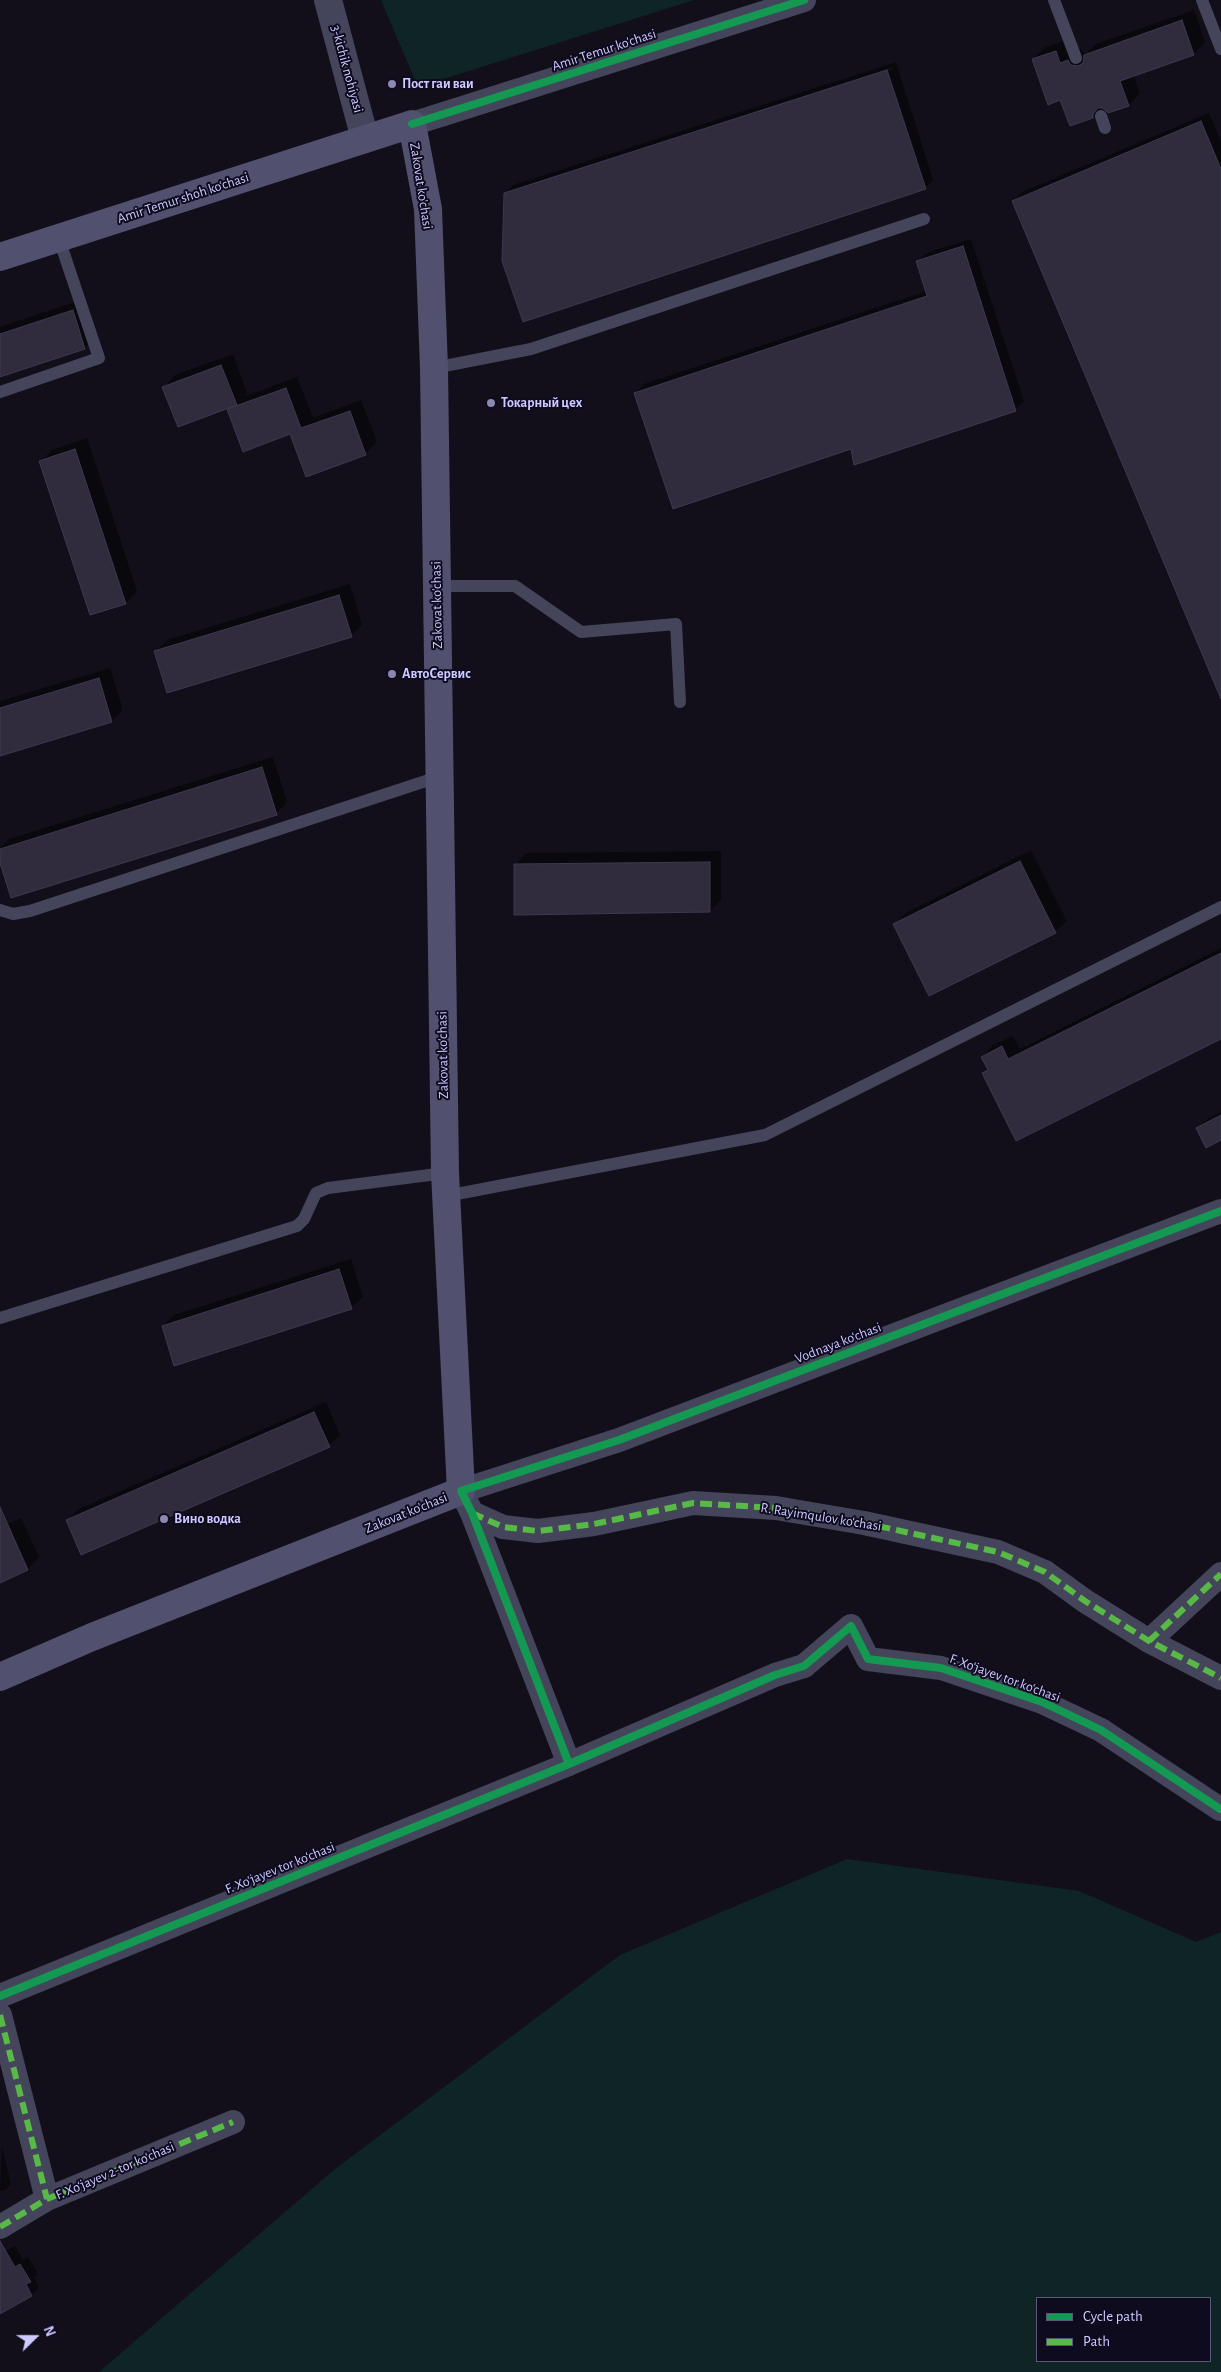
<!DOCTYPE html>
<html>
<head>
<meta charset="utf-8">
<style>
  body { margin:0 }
  #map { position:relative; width:1221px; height:2372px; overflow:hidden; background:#120f1a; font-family:"Alegreya Sans",sans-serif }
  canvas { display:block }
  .legend { position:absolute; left:1036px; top:2297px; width:175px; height:65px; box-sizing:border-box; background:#0e0b1f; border:1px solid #5b5779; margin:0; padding:6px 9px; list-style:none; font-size:15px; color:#cec9ff }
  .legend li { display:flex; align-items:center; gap:10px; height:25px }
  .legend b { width:25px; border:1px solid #5b5779 }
  .north { position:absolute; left:10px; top:2312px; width:50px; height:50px; -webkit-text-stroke:4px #0e0b1f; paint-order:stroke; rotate:68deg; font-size:14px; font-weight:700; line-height:20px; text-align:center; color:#cec9ff }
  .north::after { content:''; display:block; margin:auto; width:18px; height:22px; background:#cec9ff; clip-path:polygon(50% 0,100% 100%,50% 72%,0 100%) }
</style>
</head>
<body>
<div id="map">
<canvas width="1221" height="2372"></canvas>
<ul class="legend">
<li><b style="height:6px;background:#139951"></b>Cycle path</li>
<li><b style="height:6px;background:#58b947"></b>Path</li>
</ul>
<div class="north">N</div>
</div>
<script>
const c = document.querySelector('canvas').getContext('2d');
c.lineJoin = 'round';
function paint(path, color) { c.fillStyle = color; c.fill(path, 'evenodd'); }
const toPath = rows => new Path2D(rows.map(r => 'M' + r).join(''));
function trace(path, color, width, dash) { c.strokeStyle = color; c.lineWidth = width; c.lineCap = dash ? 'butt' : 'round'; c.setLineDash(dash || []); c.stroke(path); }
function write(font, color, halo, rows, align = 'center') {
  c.font = font + ' "Alegreya Sans",sans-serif'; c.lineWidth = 4; c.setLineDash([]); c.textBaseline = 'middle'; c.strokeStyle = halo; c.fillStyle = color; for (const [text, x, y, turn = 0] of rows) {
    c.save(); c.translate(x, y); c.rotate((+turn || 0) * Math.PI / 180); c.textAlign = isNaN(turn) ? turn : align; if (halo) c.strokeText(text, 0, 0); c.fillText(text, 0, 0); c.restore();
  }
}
const green = toPath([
  [381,0,694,0,418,87],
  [847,1859,1079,1891,1196,1942,1221,1932,1221,2372,99,2372,335,2169,620,1955],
  [1210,2298,1210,2361,1037,2361,1037,2298]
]);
const shadow = toPath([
  [1194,10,1205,42,1194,54,1133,75,1140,93,1129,105,1103,107,1093,117,1061,99,1033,59,1044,48,1067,40,1071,52,1080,49,1086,54,1096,44],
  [896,62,933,180,925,188,505,194,513,185],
  [893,67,893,69,511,192,511,190],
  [1209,113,1221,141,1221,696,1014,201,1022,192],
  [971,239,1024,401,1015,410,852,448,636,393,644,384,927,291,918,261,926,253],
  [84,299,96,336,85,348,0,376,0,327],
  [233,354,247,393,243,397,297,377,313,418,361,400,377,442,365,454,290,433,228,410,233,405,164,387,175,375],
  [87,438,137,591,126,603,41,461,52,450],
  [350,584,362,625,351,636,155,652,167,640],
  [110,668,123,710,112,721,0,755,0,701],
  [273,757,287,802,276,814,0,859,0,848,9,839],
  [1031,850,1067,921,1055,932,895,924,906,913],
  [721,851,721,900,710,911,515,865,526,853],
  [1221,948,1221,1037,984,1073,988,1069,982,1057,993,1045,1013,1036,1020,1049],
  [1221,1112,1221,1139,1197,1128,1206,1120],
  [351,1259,363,1297,351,1308,163,1326,174,1315],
  [326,1402,340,1435,329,1446,67,1520,79,1509],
  [21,1518,39,1557,28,1569,0,1581,0,1527],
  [2,2147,11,2184,6,2190,0,2191],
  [15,2246,23,2260,28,2257,38,2274,34,2277,39,2287,32,2295,2,2312,0,2254]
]);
const building = toPath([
  [1182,20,1194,55,1120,81,1129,106,1108,113,1103,108,1098,108,1093,114,1093,118,1070,126,1060,100,1048,105,1032,59,1056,51,1060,63,1068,60,1071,65,1078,66,1083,63,1084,55,1182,20],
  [887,70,926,189,523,322,502,261,504,193,887,70],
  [1201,121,1221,169,1221,699,1012,201,1201,121],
  [963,246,1016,411,854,465,851,449,673,509,634,393,927,296,916,261,963,246],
  [73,310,85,349,0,377,0,334,73,310],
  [221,365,237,405,178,427,162,387,221,365],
  [286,388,301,428,350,411,366,455,306,477,290,434,243,452,227,409,286,388],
  [75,449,126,604,90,615,39,461,75,449],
  [339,595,352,637,167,693,154,651,339,595],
  [99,678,112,722,0,756,0,708,99,678],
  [262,767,277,815,11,898,0,863,0,849,262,767],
  [1020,861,1056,933,929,996,893,924,1020,861],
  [710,862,710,912,514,915,514,864,710,862],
  [1221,953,1221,1039,1016,1141,982,1073,988,1070,981,1057,1002,1046,1008,1059,1221,953],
  [1221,1115,1221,1140,1206,1148,1196,1128,1221,1115],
  [339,1269,352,1309,174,1366,162,1326,339,1269],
  [314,1412,330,1447,81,1555,66,1520,314,1412],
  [0,1507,28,1570,0,1583,0,1507],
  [0,2241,15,2267,20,2264,31,2282,26,2284,32,2296,0,2314,0,2241]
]);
const service = toPath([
  [1054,0,1076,58],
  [1202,0,1221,49],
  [1101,116,1105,128],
  [434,368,531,349,924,219],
  [0,392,99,358,59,239],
  [436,586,515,586,581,632,676,624,680,702],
  [0,910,13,914,30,911,438,777],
  [446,1196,765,1135,1221,907],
  [0,1318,297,1226,304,1219,316,1193,328,1188,445,1173]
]);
const minor = toPath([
  [412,124,804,0],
  [472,1513,503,1527,538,1531,594,1524,693,1503,776,1508,864,1523,998,1552,1045,1572,1085,1601,1149,1641,1221,1678],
  [1149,1641,1221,1574],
  [569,1764,472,1513,461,1491,619,1440,1221,1211],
  [0,1996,569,1764,775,1675,804,1666,851,1626,868,1659,941,1668,1042,1702,1101,1730,1220,1809],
  [0,2015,47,2199],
  [0,2227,47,2199,233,2122]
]);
const tertiary = toPath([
  [328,0,365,139]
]);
const secondary = toPath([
  [0,257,412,124,428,209,434,368,445,1173,461,1491,92,1637,0,1677]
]);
const quiet = toPath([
  [472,1513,503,1527,538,1531,594,1524,693,1503,776,1508,864,1523,998,1552,1045,1572,1085,1601,1149,1641,1221,1678],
  [1149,1641,1221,1574],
  [0,2015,47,2199],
  [0,2227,47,2199,233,2122]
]);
const cycleway = toPath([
  [412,124,804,0],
  [569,1764,472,1513,461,1491,619,1440,1221,1211],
  [0,1996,569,1764,775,1675,804,1666,851,1626,868,1659,941,1668,1042,1702,1101,1730,1220,1809]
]);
const markers = [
  [392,84,5,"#8c88af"],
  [491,403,5,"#8c88af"],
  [392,674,5,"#8c88af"],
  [164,1519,5,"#8c88af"]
];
const streetNames = [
  ["Amir Temur ko'chasi",604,50,-18],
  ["3-kichik nohiyasi",347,69,75],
  ["Zakovat ko'chasi",421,186,81],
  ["Amir Temur shoh ko‘chasi",183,198,-18],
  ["Zakovat ko'chasi",437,605,-91],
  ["Zakovat ko'chasi",443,1055,-91],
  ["Vodnaya ko‘chasi",838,1343,-21],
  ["Zakovat ko'chasi",406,1513,-22],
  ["R. Rayimqulov ko‘chasi",821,1517,9],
  ["F. Xo‘jayev tor ko‘chasi",1005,1678,20],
  ["F. Xo‘jayev tor ko‘chasi",280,1868,-22],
  ["F. Xo‘jayev 2-tor ko‘chasi",115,2171,-23]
];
const poiNames = [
  ["Пост гаи ваи",402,84],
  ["Токарный цех",501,403],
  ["АвтоСервис",402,674],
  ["Вино водка",174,1519]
];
paint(green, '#0f2525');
paint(shadow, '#0007');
paint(building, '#302c3e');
trace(building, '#3d3950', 1);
trace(service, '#44445b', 12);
trace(minor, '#44445b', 24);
trace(tertiary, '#44445b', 28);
trace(secondary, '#51506e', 28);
trace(quiet, '#58b947', 6, [12, 6]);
trace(cycleway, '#139951', 8);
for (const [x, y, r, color] of markers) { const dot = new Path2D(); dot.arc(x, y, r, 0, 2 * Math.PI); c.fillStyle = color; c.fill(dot); trace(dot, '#0e0b1f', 2); }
write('14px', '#cec9ff', '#0e0b1f', streetNames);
write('bold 14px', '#cec9ff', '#0e0b1f', poiNames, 'left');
</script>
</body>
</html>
